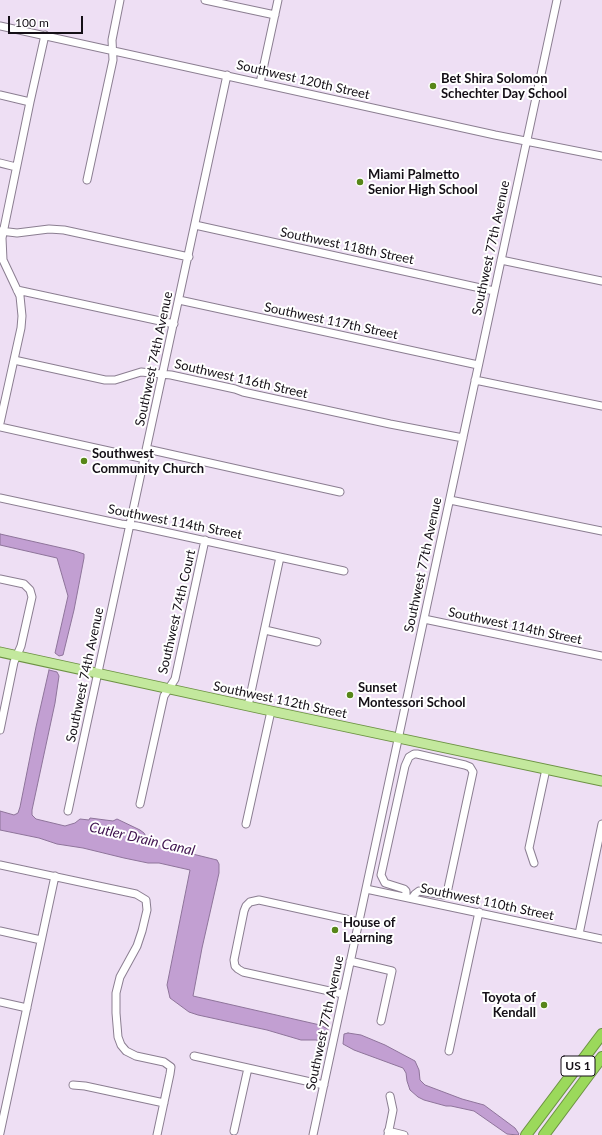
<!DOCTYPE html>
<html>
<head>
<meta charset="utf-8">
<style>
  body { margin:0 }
  #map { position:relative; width:602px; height:1135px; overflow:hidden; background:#eedff4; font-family:Lato,sans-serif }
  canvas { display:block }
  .scale { position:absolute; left:8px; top:16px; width:75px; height:18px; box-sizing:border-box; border:2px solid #140f16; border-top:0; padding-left:5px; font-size:12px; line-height:14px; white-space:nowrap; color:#140f16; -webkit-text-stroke:3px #fff; paint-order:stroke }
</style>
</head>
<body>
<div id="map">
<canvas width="602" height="1135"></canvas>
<div class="scale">100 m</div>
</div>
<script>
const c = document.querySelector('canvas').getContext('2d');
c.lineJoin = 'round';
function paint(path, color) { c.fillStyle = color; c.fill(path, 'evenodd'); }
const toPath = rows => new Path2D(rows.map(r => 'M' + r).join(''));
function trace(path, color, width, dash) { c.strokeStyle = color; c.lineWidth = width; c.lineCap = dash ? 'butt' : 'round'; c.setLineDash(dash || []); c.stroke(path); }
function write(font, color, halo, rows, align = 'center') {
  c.font = font + ' Lato,sans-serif'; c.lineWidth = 4; c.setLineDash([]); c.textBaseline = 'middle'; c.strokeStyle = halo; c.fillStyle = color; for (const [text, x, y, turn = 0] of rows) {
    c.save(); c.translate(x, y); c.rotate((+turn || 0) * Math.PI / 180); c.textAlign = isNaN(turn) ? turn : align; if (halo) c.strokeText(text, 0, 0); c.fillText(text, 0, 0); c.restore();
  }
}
const water = toPath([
  [0,534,75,551,84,554,84,558,74,610,63,655,59,656,55,653,68,596,57,558,0,545,0,534],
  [49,670,57,672,59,676,55,703,32,810,32,815,36,819,65,826,75,823,80,819,89,820,90,818,113,821,117,819,140,830,144,833,148,840,152,844,217,860,219,864,219,873,202,948,193,996,320,1025,328,1029,325,1042,316,1040,301,1040,267,1030,198,1015,189,1012,170,998,167,985,190,870,159,863,148,863,124,858,83,848,57,844,39,838,0,830,0,811,14,815,18,813,20,807,36,727,49,670],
  [348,1033,361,1035,385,1045,415,1061,419,1070,420,1080,425,1085,462,1099,484,1105,515,1128,519,1134,518,1135,507,1134,474,1111,451,1106,446,1106,424,1100,418,1097,410,1090,407,1081,406,1073,403,1068,354,1050,343,1044,344,1034,348,1033]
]);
const minor = toPath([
  [205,0,275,15],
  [0,26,495,135,602,156],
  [260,83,278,0],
  [0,95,30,102],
  [0,163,16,167],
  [87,180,113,60,112,40,120,0],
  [195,225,494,291],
  [0,231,17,233,49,229,64,230,189,257],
  [501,260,602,281],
  [17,290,174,324],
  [179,300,478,365],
  [14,360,105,380,115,380,141,372,171,375,235,389,243,392,390,424,463,438],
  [475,380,602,406],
  [0,423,21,328,22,316,20,296,3,260,2,238,30,102,45,35],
  [0,427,145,459],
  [147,449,340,492],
  [0,498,121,524,137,526,344,571],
  [450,500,602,531],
  [0,579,24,584,30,590,32,597,21,646,14,662,0,730],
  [424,619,602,656],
  [265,630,317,642],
  [248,706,280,557],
  [140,804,164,696,175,679,205,540],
  [68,811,227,75],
  [246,824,271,711],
  [534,863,529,848,546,769],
  [0,865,136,894,146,900,147,910,142,931,137,946,120,977,116,993,116,1013,118,1037,121,1045,126,1051,136,1056,164,1062,171,1067,170,1074,157,1135],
  [366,889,602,939],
  [406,897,406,891,404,889,385,883,381,875,405,766,409,757,414,754,417,754,465,765,470,767,473,772,447,893,444,895,419,891,415,894,412,898],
  [0,931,41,940],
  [579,934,602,824],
  [350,961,392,971,381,1021],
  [343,994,243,972,238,969,235,966,234,960,244,911,246,906,250,902,259,900,359,922],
  [0,1002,27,1008],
  [449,1051,479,912],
  [194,1056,324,1085],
  [73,1085,85,1086,164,1103],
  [234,1131,248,1068],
  [388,1131,404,1135],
  [0,1133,55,876],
  [313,1135,557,0],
  [388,1135,393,1110,390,1096]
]);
const major = toPath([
  [0,652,271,711,602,781]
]);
const highway = toPath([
  [526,1135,602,1034],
  [544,1135,602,1057]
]);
const markers = [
  [433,86,4,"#578618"],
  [360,182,4,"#578618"],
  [84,461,4,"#578618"],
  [350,695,4,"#578618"],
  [335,930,4,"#578618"],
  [544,1005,4,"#578618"]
];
const shields = [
  [578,1066,34]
];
const shieldNames = [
  ["US 1",578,1066]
];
const poiNames = [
  ["Bet Shira Solomon",441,79],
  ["Schechter Day School",441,94],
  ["Miami Palmetto",368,175],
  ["Senior High School",368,190],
  ["Southwest",92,454],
  ["Community Church",92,469],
  ["Sunset",358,688],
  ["Montessori School",358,703],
  ["House of",343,923],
  ["Learning",343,938],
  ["Toyota of",536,998,"right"],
  ["Kendall",536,1013,"right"]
];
const streetNames = [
  ["Southwest 120th Street",303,80,13],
  ["Southwest 118th Street",347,246,12],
  ["Southwest 77th Avenue",491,248,-78],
  ["Southwest 117th Street",331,321,12],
  ["Southwest 74th Avenue",154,359,-78],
  ["Southwest 116th Street",241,379,13],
  ["Southwest 114th Street",175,522,11],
  ["Southwest 77th Avenue",423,565,-78],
  ["Southwest 74th Court",177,612,-77],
  ["Southwest 114th Street",515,626,12],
  ["Southwest 74th Avenue",85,675,-78],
  ["Southwest 112th Street",280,700,12],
  ["Southwest 110th Street",487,902,12],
  ["Southwest 77th Avenue",325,1023,-78]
];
const waterNames = [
  ["Cutler Drain Canal",142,839,13]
];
paint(water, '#c29fd2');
trace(water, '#8e749a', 1);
trace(minor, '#8b7e91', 9);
trace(major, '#6c9243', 11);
trace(highway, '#6c9243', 12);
trace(minor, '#fff', 7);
trace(major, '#c3e89d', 9);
trace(highway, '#9bd95b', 10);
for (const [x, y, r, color] of markers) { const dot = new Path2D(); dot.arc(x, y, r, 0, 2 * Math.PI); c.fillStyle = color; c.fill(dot); trace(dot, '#fff', 1.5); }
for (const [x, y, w] of shields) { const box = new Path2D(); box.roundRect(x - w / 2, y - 10, w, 20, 3); c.fillStyle = '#fff'; c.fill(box); trace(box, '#140f16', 1); }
write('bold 12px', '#140f16', null, shieldNames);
write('bold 13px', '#140f16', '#fff', poiNames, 'left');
write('13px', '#140f16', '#fff', streetNames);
write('italic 14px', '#3f124f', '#fff', waterNames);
</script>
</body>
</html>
